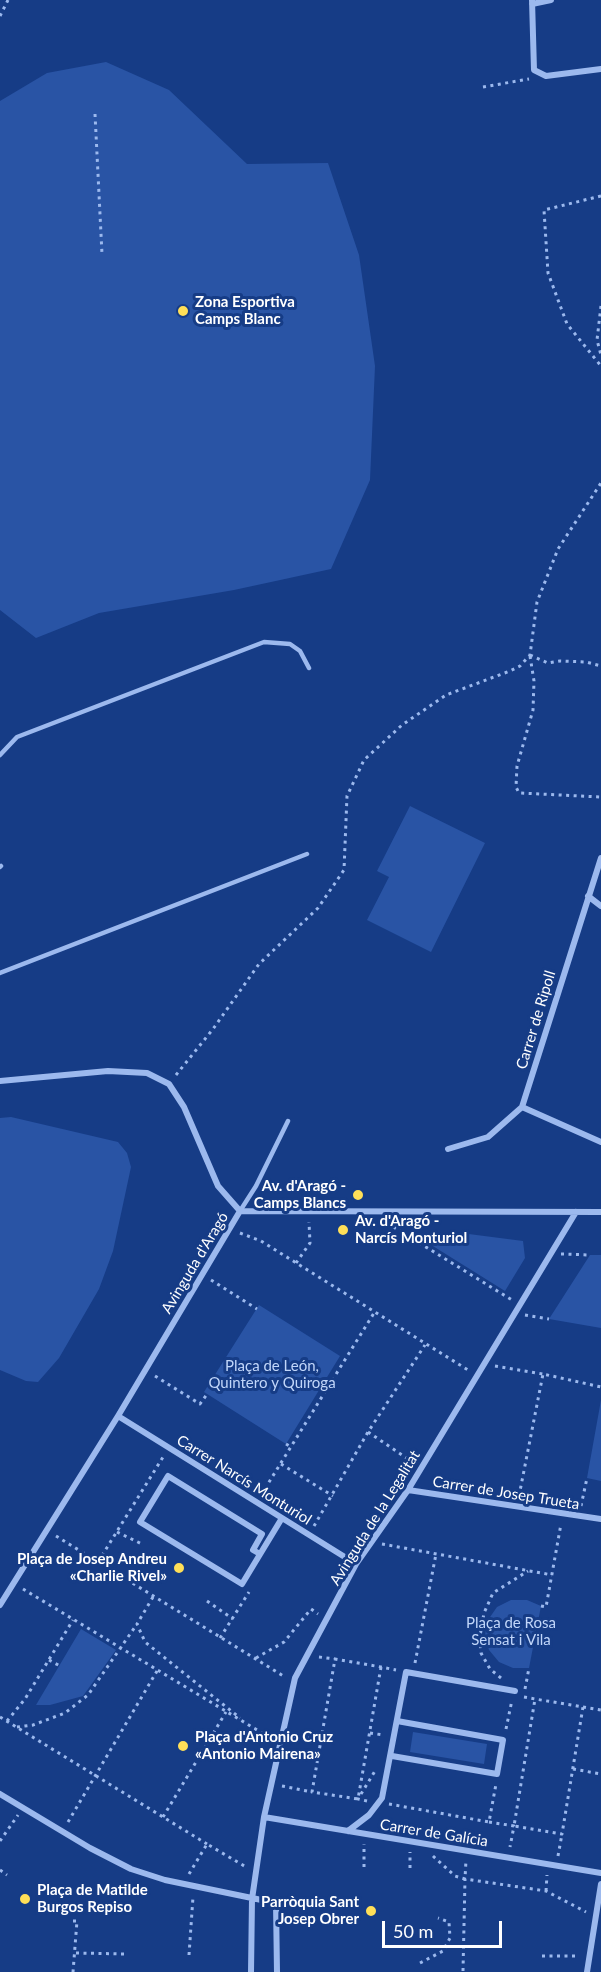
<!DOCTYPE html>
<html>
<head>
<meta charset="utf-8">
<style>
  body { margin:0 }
  #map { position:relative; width:601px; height:1972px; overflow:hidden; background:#163c86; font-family:Lato,sans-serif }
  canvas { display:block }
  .scale { position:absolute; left:382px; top:1921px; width:120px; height:27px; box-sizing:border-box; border:3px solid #fff; border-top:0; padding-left:8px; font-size:18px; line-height:21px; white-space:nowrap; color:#fff; -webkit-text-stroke:4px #163c86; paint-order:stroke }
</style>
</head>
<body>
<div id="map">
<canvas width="601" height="1972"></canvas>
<div class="scale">50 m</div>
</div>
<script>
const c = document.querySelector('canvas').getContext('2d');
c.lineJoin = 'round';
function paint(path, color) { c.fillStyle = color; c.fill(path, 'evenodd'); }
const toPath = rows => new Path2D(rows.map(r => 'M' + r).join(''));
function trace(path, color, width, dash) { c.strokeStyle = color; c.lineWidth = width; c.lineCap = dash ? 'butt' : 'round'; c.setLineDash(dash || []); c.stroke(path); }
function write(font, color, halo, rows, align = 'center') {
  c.font = font + ' Lato,sans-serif'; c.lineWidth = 6; c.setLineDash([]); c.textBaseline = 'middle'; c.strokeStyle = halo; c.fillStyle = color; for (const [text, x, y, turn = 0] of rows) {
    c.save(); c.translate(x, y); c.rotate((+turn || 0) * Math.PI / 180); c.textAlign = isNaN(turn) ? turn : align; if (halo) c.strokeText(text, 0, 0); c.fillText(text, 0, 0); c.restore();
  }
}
const green = toPath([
  [106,62,169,90,247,164,328,163,359,255,375,366,370,480,331,569,234,590,99,613,36,638,0,610,0,101,47,73],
  [410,806,485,843,431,952,367,920,389,877,377,871],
  [11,1117,118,1142,127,1153,131,1167,113,1251,99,1289,59,1358,38,1382,26,1381,0,1370,0,1118],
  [412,1233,461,1233,523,1241,525,1258,505,1291],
  [590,1255,601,1255,601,1328,549,1319],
  [259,1305,340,1356,286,1444,204,1392],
  [601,1400,601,1481,587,1478],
  [511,1600,527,1600,541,1606,529,1668,513,1668,499,1662,489,1650,485,1635,488,1620,497,1607],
  [81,1629,116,1650,83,1696,50,1705,36,1705],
  [413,1732,487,1744,484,1764,410,1752]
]);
const path = toPath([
  [0,16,8,0],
  [483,87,529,79],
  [95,114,102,254],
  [601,196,544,210,548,273,567,324,601,366],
  [601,306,597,340,601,355],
  [530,655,548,663,560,661,586,662,601,666],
  [530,656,534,681,533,710,517,766,516,787,519,793,601,797],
  [176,1075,213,1029,259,964,318,908,344,870,347,796,364,760,402,725,446,695,510,671,520,666,530,655,537,602,558,549,601,483],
  [387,1223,512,1300],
  [240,1233,261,1241,468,1370],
  [561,1254,590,1255],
  [296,1263,310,1243,309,1222],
  [211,1280,257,1309],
  [525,1315,549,1319],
  [495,1366,543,1374],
  [155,1376,200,1404,207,1394],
  [368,1432,414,1463],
  [286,1444,291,1447],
  [281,1464,333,1496],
  [261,1495,374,1313],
  [519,1496,543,1374,601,1387],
  [581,1506,587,1478],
  [314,1526,368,1432,425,1345],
  [117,1532,144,1545],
  [56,1536,285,1677],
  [382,1544,552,1575],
  [98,1562,163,1457],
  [23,1589,272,1739],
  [153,1597,137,1624,145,1642,240,1718],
  [207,1601,233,1619],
  [541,1606,546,1607,561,1524],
  [220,1638,249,1592],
  [319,1657,335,1659],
  [256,1658,284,1642,311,1609,318,1614],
  [49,1660,60,1666],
  [415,1663,436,1554],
  [381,1667,358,1799,312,1792,335,1659,381,1667,396,1670],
  [501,1678,490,1669,481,1653,480,1636,484,1613,493,1593,528,1571],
  [525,1689,529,1668],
  [524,1697,535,1699,583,1707,562,1834,514,1826,535,1699],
  [583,1707,601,1710],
  [0,1717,207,1844],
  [7,1721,25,1699,73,1620],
  [17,1727,33,1725,65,1713,88,1695,137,1624],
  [506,1729,512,1700],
  [370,1733,383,1735],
  [293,1736,321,1740],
  [573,1769,601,1774],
  [282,1786,312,1792],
  [367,1801,358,1799,375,1771],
  [389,1804,489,1822,496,1784],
  [163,1817,226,1712],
  [68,1822,157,1671],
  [489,1822,514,1826,510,1847],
  [0,1841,18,1815],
  [433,1856,455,1876,465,1879,466,1860],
  [558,1856,562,1834],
  [364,1867,364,1844],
  [410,1868,410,1852],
  [0,1870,7,1875],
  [189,1874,207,1844,246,1867],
  [546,1891,547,1875],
  [73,1921,77,1921,73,1972],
  [76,1953,126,1954],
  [189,1955,193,1897],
  [542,1956,579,1956],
  [420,1963,443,1951,450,1938,449,1922,438,1918],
  [463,1971,465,1879,546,1891,586,1912]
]);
const lane = toPath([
  [0,755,17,737,264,642,290,644,300,651,309,668],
  [0,867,1,866],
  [0,973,307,854],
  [240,1211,256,1186,288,1121]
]);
const street = toPath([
  [532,0,534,70,546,76,601,69],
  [532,4,551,0],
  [588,896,601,906],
  [0,1081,108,1071,147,1073,169,1084,184,1107,218,1186,240,1211],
  [522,1107,601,1142],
  [448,1149,488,1137,522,1107,601,858],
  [240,1211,601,1212],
  [118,1416,356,1564],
  [408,1490,601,1519],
  [260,1554,253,1550,262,1534,168,1476,140,1522,242,1584,282,1518],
  [0,1605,118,1416,240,1211],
  [392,1756,497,1774,503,1740,397,1721],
  [0,1794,90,1848,131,1869,165,1880,276,1903,277,1972],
  [264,1817,601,1873],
  [348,1831,369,1815,382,1798,406,1672,515,1691],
  [251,1972,252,1899,264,1817,295,1678,356,1564,408,1490,576,1212],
  [587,1972,601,1884]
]);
const markers = [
  [183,311,6,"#ffdf58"],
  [358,1195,6,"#ffdf58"],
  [343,1230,6,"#ffdf58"],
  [179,1568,6,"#ffdf58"],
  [183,1746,6,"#ffdf58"],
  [25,1899,6,"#ffdf58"],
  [371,1911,6,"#ffdf58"]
];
const poiNames = [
  ["Zona Esportiva",195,302],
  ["Camps Blanc",195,319],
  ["Av. d'Aragó -",346,1186,"right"],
  ["Camps Blancs",346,1203,"right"],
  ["Av. d'Aragó -",355,1221],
  ["Narcís Monturiol",355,1238],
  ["Plaça de Josep Andreu",167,1559,"right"],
  ["«Charlie Rivel»",167,1576,"right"],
  ["Plaça d'Antonio Cruz",195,1737],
  ["«Antonio Mairena»",195,1754],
  ["Plaça de Matilde",37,1890],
  ["Burgos Repiso",37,1907],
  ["Parròquia Sant",359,1902,"right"],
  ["Josep Obrer",359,1919,"right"]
];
const streetNames = [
  ["Carrer de Ripoll",536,1020,-73],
  ["Avinguda d'Aragó",195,1263,-59],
  ["Carrer Narcís Monturiol",244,1480,32],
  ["Carrer de Josep Trueta",506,1493,9],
  ["Avinguda de la Legalitat",375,1518,-58],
  ["Carrer de Galícia",434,1833,9]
];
const parkNames = [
  ["Plaça de León,",272,1366],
  ["Quintero y Quiroga",272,1383],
  ["Plaça de Rosa",511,1623],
  ["Sensat i Vila",511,1640]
];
paint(green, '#2954a5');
trace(path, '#9cb9ee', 3, [3, 4.5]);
trace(lane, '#9cb9ee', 4.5);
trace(street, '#9cb9ee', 6);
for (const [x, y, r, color] of markers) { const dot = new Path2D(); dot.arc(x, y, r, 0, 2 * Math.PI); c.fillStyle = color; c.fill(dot); trace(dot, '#163c86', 2); }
write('bold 15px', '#fff', '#163c86', poiNames, 'left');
write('15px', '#fff', '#163c86', streetNames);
write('15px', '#c1d6fa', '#163c86', parkNames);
</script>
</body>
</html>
